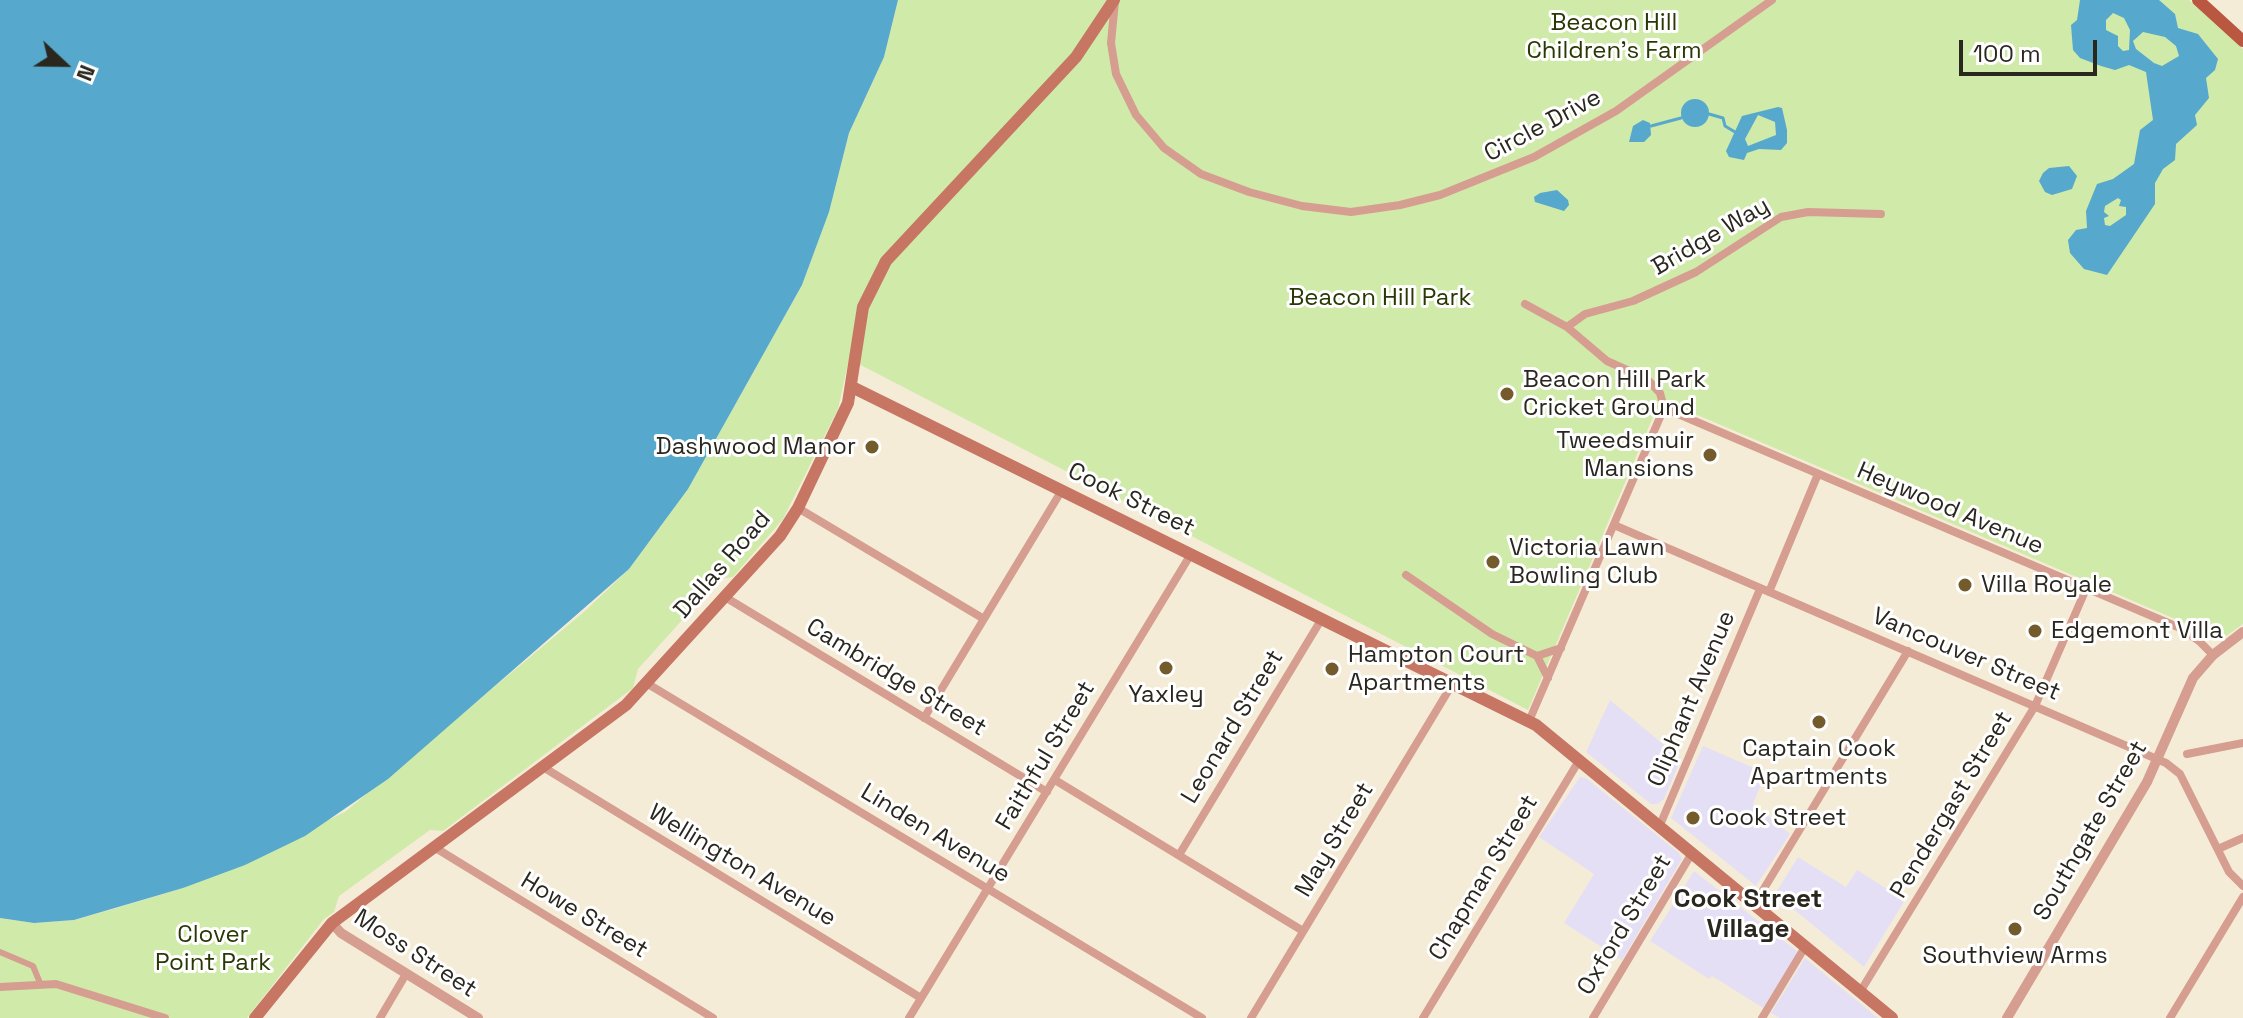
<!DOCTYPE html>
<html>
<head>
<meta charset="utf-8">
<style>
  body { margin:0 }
  #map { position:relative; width:2243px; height:1018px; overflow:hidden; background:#f5ecd8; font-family:"Space Grotesk",sans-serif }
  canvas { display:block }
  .north { position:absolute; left:24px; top:24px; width:80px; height:80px; -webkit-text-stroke:6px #fff; paint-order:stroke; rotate:112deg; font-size:22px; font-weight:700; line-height:32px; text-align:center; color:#2a271f }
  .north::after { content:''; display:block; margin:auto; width:28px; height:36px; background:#2a271f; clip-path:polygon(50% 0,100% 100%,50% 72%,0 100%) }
  .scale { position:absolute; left:1959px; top:40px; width:138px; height:36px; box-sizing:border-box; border:4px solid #2a271f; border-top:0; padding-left:10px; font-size:24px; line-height:28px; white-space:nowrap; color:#2a271f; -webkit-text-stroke:6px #fff; paint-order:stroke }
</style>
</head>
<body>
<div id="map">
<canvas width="2243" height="1018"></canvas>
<div class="north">N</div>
<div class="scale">100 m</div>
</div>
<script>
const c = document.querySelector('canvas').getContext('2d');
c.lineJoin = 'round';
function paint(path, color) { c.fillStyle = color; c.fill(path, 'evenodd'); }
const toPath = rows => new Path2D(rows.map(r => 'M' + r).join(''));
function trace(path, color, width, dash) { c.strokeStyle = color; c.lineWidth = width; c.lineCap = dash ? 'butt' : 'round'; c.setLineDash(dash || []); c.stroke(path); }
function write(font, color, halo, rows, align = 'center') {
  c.font = font + ' "Space Grotesk",sans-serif'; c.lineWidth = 6; c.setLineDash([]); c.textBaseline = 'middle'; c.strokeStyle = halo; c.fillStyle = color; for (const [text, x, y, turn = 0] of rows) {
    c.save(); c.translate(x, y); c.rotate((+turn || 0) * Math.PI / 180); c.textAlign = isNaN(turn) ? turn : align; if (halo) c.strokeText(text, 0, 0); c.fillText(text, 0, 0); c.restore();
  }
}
const commercial = toPath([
  [1610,700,1681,759,1664,799,1658,804,1651,804,1586,752],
  [1703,746,1766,773,1753,804,1790,834,1756,886,1671,818],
  [1580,777,1586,778,1679,853,1682,859,1622,960,1564,923,1594,874,1539,837],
  [1798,857,1846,887,1857,870,1905,900,1864,967,1775,894],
  [1694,871,1798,952,1763,1008,1712,976,1709,979,1650,941],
  [1805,958,1878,1018,1780,1018,1771,1013]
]);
const green = toPath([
  [898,0,2189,0,2243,49,2243,624,2222,639,1667,402,1656,410,1528,710,849,359,838,409,783,519,733,577,719,579,638,669,633,688,443,831,430,830,339,896,334,912,324,919,247,1018,0,1018,0,918,34,923,74,920,117,908,183,888,345,812,585,611,629,569,688,489,802,285,829,212,849,133,884,57]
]);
const water = toPath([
  [0,0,898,0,884,57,849,133,829,212,802,285,688,489,629,569,388,779,305,836,245,865,183,888,74,920,34,923,0,918],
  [2080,0,2159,0,2175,14,2178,28,2198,34,2218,59,2215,70,2206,78,2209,98,2195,115,2197,125,2176,144,2175,160,2163,169,2155,183,2155,204,2107,275,2084,269,2070,253,2068,240,2076,230,2087,228,2086,211,2097,184,2113,179,2134,164,2140,130,2153,120,2146,72,2129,65,2115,70,2101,66,2080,58,2073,50,2071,25,2077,20],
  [2113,13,2124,18,2130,30,2129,50,2123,51,2118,46,2118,36,2106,30,2106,20],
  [2143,32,2165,37,2176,46,2179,56,2162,66,2154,63,2136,49,2133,41],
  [2118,198,2121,200,2119,206,2126,207,2126,215,2110,226,2105,225,2104,218,2109,216,2104,212,2105,206],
  '1681 113a14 14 0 1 1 28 0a14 14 0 1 1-28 0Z',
  [1778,107,1782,108,1787,130,1787,143,1781,150,1759,149,1747,153,1744,160,1729,157,1726,151,1742,116],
  [1758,115,1775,122,1776,135,1748,146,1745,139],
  [1643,120,1650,123,1651,135,1644,142,1629,142,1633,126],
  [2069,166,2077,176,2072,189,2052,195,2045,192,2039,181,2043,173,2049,168],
  [1557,190,1568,200,1569,205,1564,211,1535,202,1534,197,1540,193]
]);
const stream = toPath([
  [1709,114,1723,118,1725,126,1735,132],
  [1651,126,1681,118]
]);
const pedestrian = toPath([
  [0,952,33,966,40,983]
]);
const minor = toPath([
  [1115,1,1111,43,1116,74,1136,115,1164,148,1201,174,1249,192,1302,206,1351,212,1400,205,1440,195,1534,157,1616,111,1772,0],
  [1525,304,1567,327,1607,361,1647,379,1660,393,1664,408],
  [1567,327,1585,314,1633,301,1696,272,1781,217,1808,212,1881,214],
  [1664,408,2180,628,2199,641,2213,655],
  [798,508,984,619],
  [1614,525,2166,763,2180,774,2229,872,2243,886],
  [1406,575,1492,634,1537,656,1548,678],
  [1769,592,1818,474],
  [725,597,1047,792],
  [1537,656,1561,648],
  [648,684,1202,1018],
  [924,718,1062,490],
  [1529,721,1664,408],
  [2187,754,2243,743],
  [543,767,921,998],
  [1055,780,1303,931],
  [1660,825,1760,589],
  [434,847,713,1018],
  [2218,849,2243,838],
  [1179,855,1321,620],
  [1754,905,1908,651],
  [0,987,56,984,165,1018],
  [1860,992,2035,706,2086,589],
  [380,1018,406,974],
  [909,1018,1191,554],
  [1251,1018,1453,683],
  [1423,1018,1580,759],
  [1593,1018,1692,853],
  [1762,1018,1805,947],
  [2170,1018,2243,897]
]);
const tertiary = toPath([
  [332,923,341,933,478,1018],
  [2007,1018,2147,782,2193,678,2213,655,2243,632]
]);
const secondary = toPath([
  [852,387,1536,725,1892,1018],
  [255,1018,332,923,626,705,780,536,798,508,848,403,863,307,886,261,1076,57,1114,0]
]);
const primary = toPath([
  [2198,0,2243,41]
]);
const markers = [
  [1507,394,8,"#735b2c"],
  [872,447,8,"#735b2c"],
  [1710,455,8,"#735b2c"],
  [1493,562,8,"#735b2c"],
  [1965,585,8,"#735b2c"],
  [2035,631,8,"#735b2c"],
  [1166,668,8,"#735b2c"],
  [1332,669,8,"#735b2c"],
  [1819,722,8,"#735b2c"],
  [1693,818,8,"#735b2c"],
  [2015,929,8,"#735b2c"]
];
const parkNames = [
  ["Beacon Hill",1614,23],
  ["Children's Farm",1614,51],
  ["Beacon Hill Park",1380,298],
  ["Clover",213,935],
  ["Point Park",213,963]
];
const streetNames = [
  ["Circle Drive",1543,126,-28],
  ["Bridge Way",1711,237,-30],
  ["Cook Street",1131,500,26],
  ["Heywood Avenue",1950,509,23],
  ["Dallas Road",723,565,-49],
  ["Vancouver Street",1966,655,23],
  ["Cambridge Street",896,678,31],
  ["Oliphant Avenue",1692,699,-67],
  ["Leonard Street",1233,727,-59],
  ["Faithful Street",1046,756,-59],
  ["Pendergast Street",1952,805,-59],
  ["Southgate Street",2091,831,-60],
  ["Linden Avenue",935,834,31],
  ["May Street",1335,840,-59],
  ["Wellington Avenue",742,866,31],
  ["Chapman Street",1484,878,-59],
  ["Howe Street",584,916,31],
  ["Oxford Street",1625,925,-59],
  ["Moss Street",415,954,33]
];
const poiNames = [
  ["Beacon Hill Park",1523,380],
  ["Cricket Ground",1523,408],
  ["Tweedsmuir",1694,441,"right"],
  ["Mansions",1694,469,"right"],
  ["Dashwood Manor",856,447,"right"],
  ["Victoria Lawn",1509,548],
  ["Bowling Club",1509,576],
  ["Villa Royale",1981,585],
  ["Edgemont Villa",2051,631],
  ["Hampton Court",1348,655],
  ["Apartments",1348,683],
  ["Yaxley",1166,695,"center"],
  ["Captain Cook",1819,749,"center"],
  ["Apartments",1819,777,"center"],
  ["Cook Street",1709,818],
  ["Southview Arms",2015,956,"center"]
];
const neighbourhoodNames = [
  ["Cook Street",1748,900],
  ["Village",1748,930]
];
paint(commercial, '#e5dff5');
paint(green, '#d0eaa9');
paint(water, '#56a8cd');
trace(stream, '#56a8cd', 3);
trace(pedestrian, '#d69e90', 6);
trace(minor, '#d69e90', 8);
trace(tertiary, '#d69e90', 10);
trace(secondary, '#c67663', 12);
trace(primary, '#b95740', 12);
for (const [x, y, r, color] of markers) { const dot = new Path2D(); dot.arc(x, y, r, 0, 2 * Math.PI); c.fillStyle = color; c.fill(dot); trace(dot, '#fff', 3); }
write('24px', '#293804', '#fff', parkNames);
write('24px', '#2a271f', '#fff', streetNames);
write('24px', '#2a271f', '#fff', poiNames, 'left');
write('bold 26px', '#2a271f', '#fff', neighbourhoodNames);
</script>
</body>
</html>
